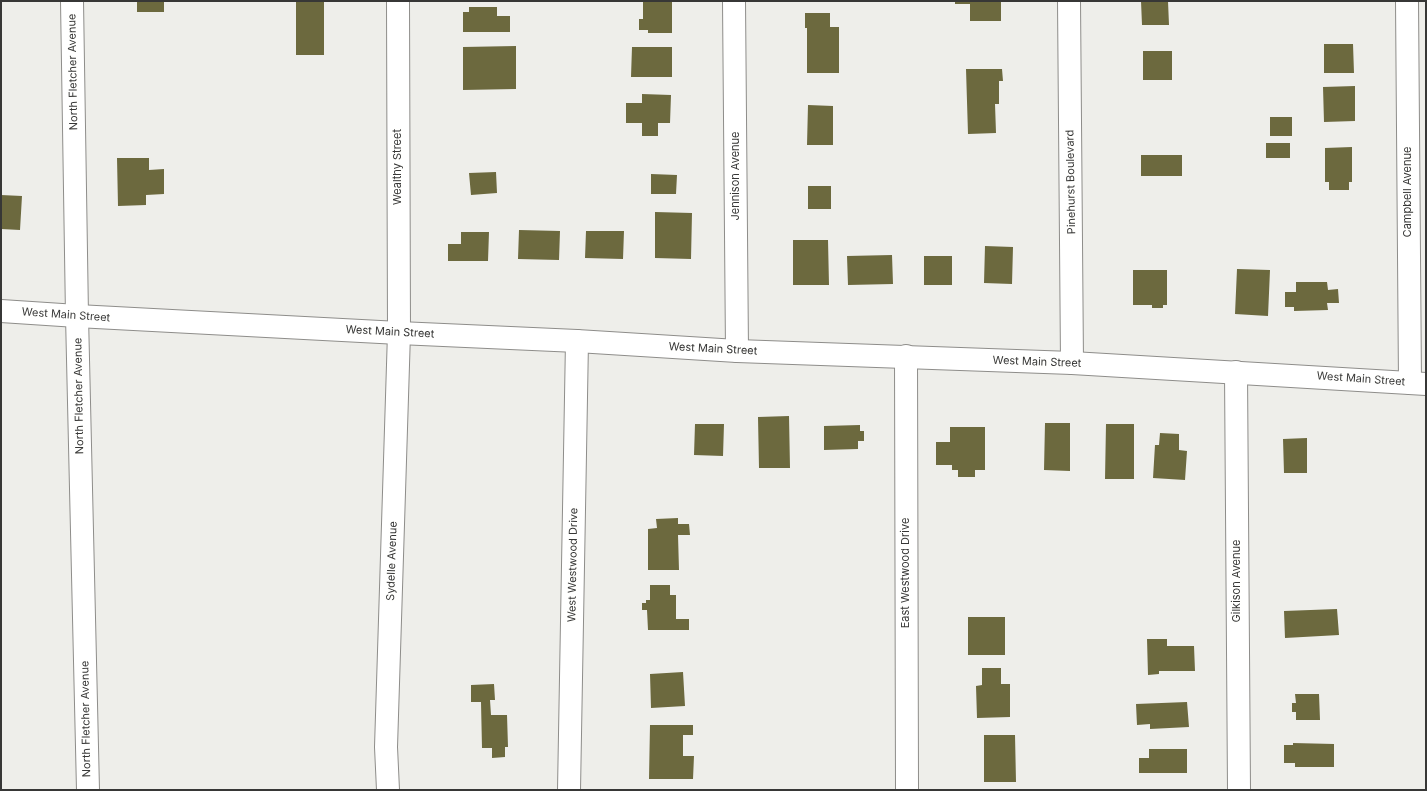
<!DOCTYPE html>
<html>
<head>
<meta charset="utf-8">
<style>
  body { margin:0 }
  #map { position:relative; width:1427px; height:791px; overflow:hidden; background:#eeeeea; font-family:Inter,sans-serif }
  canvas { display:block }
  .frame { position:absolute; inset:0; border:2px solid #373736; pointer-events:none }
</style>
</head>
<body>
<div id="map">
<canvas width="1427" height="791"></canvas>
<div class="frame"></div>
</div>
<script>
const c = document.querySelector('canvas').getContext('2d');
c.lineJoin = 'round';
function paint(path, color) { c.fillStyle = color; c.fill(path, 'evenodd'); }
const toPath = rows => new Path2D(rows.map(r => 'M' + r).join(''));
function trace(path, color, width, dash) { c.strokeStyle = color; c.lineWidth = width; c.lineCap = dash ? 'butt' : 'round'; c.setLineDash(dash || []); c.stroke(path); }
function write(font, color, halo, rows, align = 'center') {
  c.font = font + ' Inter,sans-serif'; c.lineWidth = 4; c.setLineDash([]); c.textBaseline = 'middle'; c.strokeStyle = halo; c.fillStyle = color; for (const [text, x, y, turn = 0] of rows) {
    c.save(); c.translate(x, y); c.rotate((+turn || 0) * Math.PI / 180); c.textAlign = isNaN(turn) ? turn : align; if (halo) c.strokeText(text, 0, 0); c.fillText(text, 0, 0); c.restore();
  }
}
const building = toPath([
  [137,1,164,1,164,12,137,12],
  [296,1,324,1,324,55,296,55],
  [643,1,672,1,672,33,648,33,648,30,639,30,639,19,643,19],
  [955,1,1001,1,1001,21,970,21,970,4,955,4],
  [1141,1,1168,1,1169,25,1142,25],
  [469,7,497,7,497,16,510,16,510,32,463,32,463,12,469,12],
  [805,13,830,13,830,27,839,27,839,73,807,73,807,28,805,28],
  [1324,44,1353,44,1354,73,1324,73],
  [516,46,516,89,463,90,463,47],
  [632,47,672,47,672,77,631,77],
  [1143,51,1172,51,1172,80,1143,80],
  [966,69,1002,69,1003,81,999,81,999,104,995,104,996,133,968,134],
  [1355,86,1355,121,1324,122,1323,87],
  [642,94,671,95,670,123,658,123,658,136,642,136,642,123,626,123,626,103,642,103],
  [808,105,833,106,833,145,807,145],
  [1270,117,1292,117,1292,136,1270,136],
  [1266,143,1290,143,1290,158,1266,158],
  [1352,147,1352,182,1349,182,1349,190,1329,190,1329,182,1325,182,1325,148],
  [1141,155,1182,155,1182,176,1141,176],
  [117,158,149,158,149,170,164,169,164,194,146,195,146,205,118,206],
  [496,172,497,193,471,195,469,173],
  [651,174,677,175,676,194,651,194],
  [808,186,831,186,831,209,808,209],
  [1,195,22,196,20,230,1,229],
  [655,212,692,213,691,259,655,258],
  [519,230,560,231,559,260,518,259],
  [586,231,624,231,623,259,585,258],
  [461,232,489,232,488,261,448,261,448,244,461,244],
  [793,240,828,240,829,285,793,285],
  [985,246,1013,247,1012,284,984,283],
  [892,255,893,284,848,285,847,256],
  [924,256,952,256,952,285,924,285],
  [1237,269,1270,270,1268,316,1235,314],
  [1133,270,1167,270,1167,305,1163,305,1163,308,1152,308,1152,305,1133,305],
  [1296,282,1327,282,1328,290,1338,289,1339,303,1327,303,1328,310,1294,311,1294,307,1285,307,1285,292,1296,292],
  [789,416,790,468,759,468,758,417],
  [1045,423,1070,423,1070,471,1044,470],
  [695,424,724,424,723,456,694,455],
  [1106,424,1134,424,1134,479,1105,479],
  [860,425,860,431,864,431,864,441,858,441,858,449,824,450,824,426],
  [950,427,985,427,985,470,975,470,975,477,958,477,958,470,952,470,952,465,936,465,936,442,950,442],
  [1160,433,1179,434,1179,450,1187,451,1185,480,1153,478,1155,445,1159,445],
  [1307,438,1307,473,1284,473,1283,439],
  [678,518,678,524,689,524,690,535,678,535,679,570,648,570,648,529,657,528,656,519],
  [650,585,670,585,670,595,676,595,676,619,689,619,689,630,648,630,647,610,642,610,642,603,646,603,646,600,650,600],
  [1337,609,1339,635,1285,638,1284,611],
  [968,617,1005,617,1005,655,968,655],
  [1147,639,1167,639,1167,646,1194,646,1195,671,1159,671,1159,674,1148,675],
  [982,668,1001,668,1001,684,1010,684,1010,717,977,718,976,686,982,685],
  [683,672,685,706,651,708,650,674],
  [494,684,495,700,490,700,491,715,507,715,508,747,505,747,505,757,492,758,492,748,482,748,481,702,471,702,471,685],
  [1295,694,1319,694,1320,720,1296,720,1296,712,1292,712,1292,703,1296,703],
  [1187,702,1189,727,1150,729,1150,724,1137,725,1136,704],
  [650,725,693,725,693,735,683,735,683,756,694,756,693,779,649,779],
  [984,735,1015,735,1016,782,984,782],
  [1293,743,1334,744,1334,767,1295,767,1295,763,1284,763,1284,745,1293,745],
  [1149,749,1187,749,1187,773,1139,773,1139,758,1149,758]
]);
const minor = toPath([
  [72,1,77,316,88,790],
  [734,1,737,351],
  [1069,1,1072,363],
  [1407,1,1410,383],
  [906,356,907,790],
  [1236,372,1239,790],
  [388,790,386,747,399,333,398,1],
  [569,790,577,341]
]);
const major = toPath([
  [1,311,77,316,399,333,577,341,737,351,1072,363,1426,384]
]);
const streetNames = [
  ["North Fletcher Avenue",73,72,-91],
  ["Wealthy Street",398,167,-90],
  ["Jennison Avenue",736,176,-90],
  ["Pinehurst Boulevard",1071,182,-91],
  ["Campbell Avenue",1408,192,-90],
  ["West Main Street",66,315,4],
  ["West Main Street",390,332,3],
  ["West Main Street",713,349,3],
  ["West Main Street",1037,362,2],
  ["West Main Street",1361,379,4],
  ["North Fletcher Avenue",79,396,-91],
  ["Sydelle Avenue",392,561,-88],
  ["West Westwood Drive",573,565,-89],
  ["East Westwood Drive",906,573,-90],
  ["Gilkison Avenue",1237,581,-90],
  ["North Fletcher Avenue",86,719,-91]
];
paint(building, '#6c693e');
trace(minor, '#8e8d8a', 24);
trace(major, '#8e8d8a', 24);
trace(minor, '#fff', 22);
trace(major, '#fff', 22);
write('11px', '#373736', '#fffffe', streetNames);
</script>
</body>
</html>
